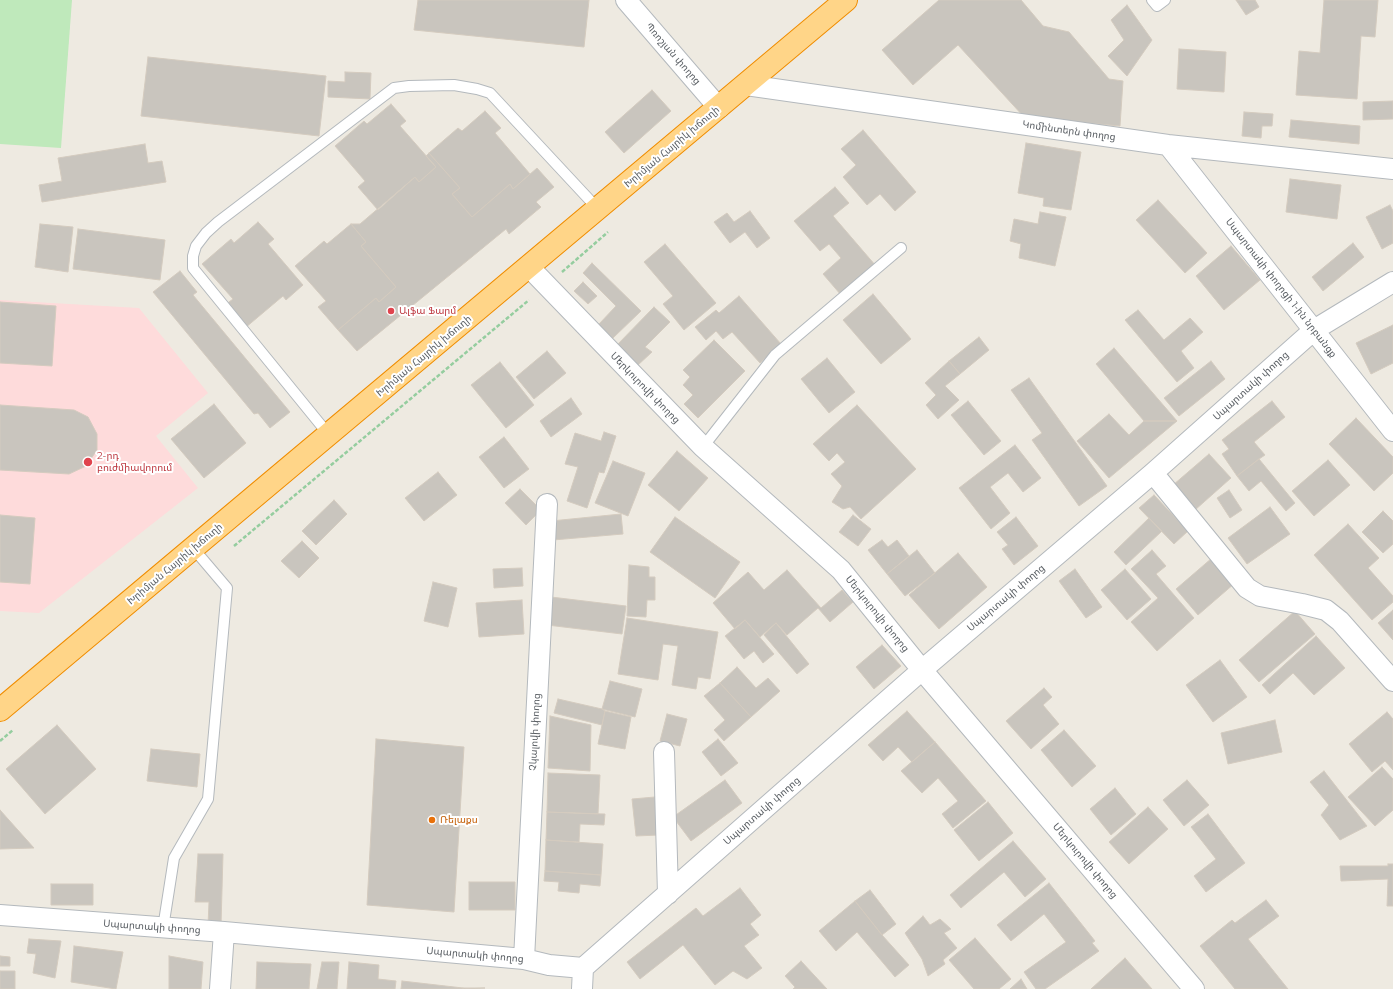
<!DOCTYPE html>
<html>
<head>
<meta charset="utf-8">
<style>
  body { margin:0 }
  canvas { display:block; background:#eeeae1 }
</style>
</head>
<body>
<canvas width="1393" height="989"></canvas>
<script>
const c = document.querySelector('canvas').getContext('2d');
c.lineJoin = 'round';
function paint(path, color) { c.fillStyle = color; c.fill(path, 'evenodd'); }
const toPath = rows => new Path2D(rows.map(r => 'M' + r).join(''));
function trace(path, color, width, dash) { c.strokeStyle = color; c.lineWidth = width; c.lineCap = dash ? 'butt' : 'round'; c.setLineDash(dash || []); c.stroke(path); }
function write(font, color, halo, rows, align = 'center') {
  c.font = font + ' Montserrat,"Noto Sans Armenian",sans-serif'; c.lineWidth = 4; c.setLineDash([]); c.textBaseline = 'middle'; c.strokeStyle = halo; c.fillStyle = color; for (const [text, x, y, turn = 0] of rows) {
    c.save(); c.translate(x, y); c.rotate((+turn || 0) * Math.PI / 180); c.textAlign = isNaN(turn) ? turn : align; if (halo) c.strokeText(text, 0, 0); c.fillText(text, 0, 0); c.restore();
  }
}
const medical = toPath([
  [0,300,139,308,208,393,156,436,198,488,39,613,0,611]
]);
const green = toPath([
  [0,0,72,0,61,148,0,144]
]);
const building = toPath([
  [418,0,589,0,584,47,414,30,418,0],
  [939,0,1021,0,1043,26,1069,32,1109,79,1123,81,1120,126,1024,117,958,45,913,85,882,50,939,0],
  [1236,0,1255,0,1259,7,1246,15,1236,0],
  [1324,0,1378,0,1375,37,1361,36,1357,99,1296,95,1299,51,1320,53,1324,0],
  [1127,5,1152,40,1127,76,1108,56,1124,40,1111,20,1127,5],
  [1179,49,1226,52,1224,92,1177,89,1179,49],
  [148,57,326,76,319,136,141,116,148,57],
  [345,72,371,73,370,99,328,97,328,81,345,82,345,72],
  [652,90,671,111,624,153,605,132,652,90],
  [1393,101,1393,119,1363,120,1363,102,1393,101],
  [391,104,406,121,400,126,436,167,419,182,415,177,378,210,358,187,365,181,335,146,364,121,367,124,391,104],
  [485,111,501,128,495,133,530,174,513,189,510,184,472,217,452,194,460,188,429,153,458,128,462,131,485,111],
  [1244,112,1273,114,1272,126,1262,126,1261,138,1242,136,1244,112],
  [1291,120,1360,126,1359,144,1289,137,1291,120],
  [863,130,916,192,895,211,880,194,867,205,843,177,856,165,841,149,863,130],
  [1026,143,1081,152,1071,210,1043,206,1044,198,1018,193,1026,143],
  [145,144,148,163,162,161,166,182,42,202,39,185,62,181,58,158,145,144],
  [429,153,460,188,452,194,472,217,510,184,513,189,537,168,554,187,536,202,541,207,509,234,506,229,357,351,338,330,376,298,379,302,396,287,361,246,366,242,351,224,360,224,415,177,419,182,436,167,426,156,429,153],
  [1290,179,1341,185,1337,219,1286,212,1290,179],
  [835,187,849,203,833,216,876,266,841,295,823,274,841,258,829,244,820,251,794,221,835,187],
  [1158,200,1207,253,1185,273,1136,220,1158,200],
  [1390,205,1393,211,1393,243,1382,249,1366,217,1390,205],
  [750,211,770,238,757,248,745,232,730,243,714,222,727,213,734,222,750,211],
  [1040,212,1066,217,1055,266,1019,258,1021,244,1010,241,1014,219,1038,224,1040,212],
  [258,222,274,239,268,244,303,285,286,300,283,296,245,328,225,305,233,299,202,264,231,239,234,243,258,222],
  [40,224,73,227,68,272,35,267,40,224],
  [351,224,366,242,361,246,396,287,379,302,376,298,338,330,318,307,326,301,295,266,324,241,327,244,351,224],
  [78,229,165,240,160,280,73,269,78,229],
  [1353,243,1364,257,1323,291,1312,277,1353,243],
  [665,244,716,303,684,330,663,304,673,296,644,262,665,244],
  [1231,246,1260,280,1224,310,1196,276,1231,246],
  [592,263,641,311,613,338,599,324,616,306,583,273,592,263],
  [180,271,197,292,193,295,290,412,270,428,258,413,254,414,153,292,180,271],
  [583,282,597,296,588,304,574,291,583,282],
  [873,294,911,339,881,364,843,320,873,294],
  [739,296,781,344,760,363,732,332,723,339,716,331,706,340,695,327,716,310,719,313,739,296],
  [0,302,56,306,52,366,0,363,0,302],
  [654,307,670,322,645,347,652,352,637,366,616,346,654,307],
  [1138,310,1164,340,1190,318,1203,332,1181,351,1194,368,1177,382,1125,320,1138,310],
  [1393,325,1393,363,1371,374,1356,343,1393,325],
  [979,337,989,350,960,374,949,361,979,337],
  [714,340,745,371,698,418,684,404,693,395,683,385,690,377,683,370,714,340],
  [1114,348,1177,421,1144,421,1096,364,1114,348],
  [547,351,566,373,534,399,516,377,547,351],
  [827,358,855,392,829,413,801,379,827,358],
  [949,361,960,374,945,386,959,400,938,419,926,405,936,395,925,383,949,361],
  [1211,361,1225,379,1179,416,1164,398,1211,361],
  [500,362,534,405,506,428,471,385,500,362],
  [1029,378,1107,486,1079,506,1032,440,1042,433,1011,390,1029,378],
  [571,398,582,414,551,437,540,421,571,398],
  [968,401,1001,441,984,455,951,415,968,401],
  [1272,401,1285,417,1254,442,1265,455,1259,459,1237,476,1222,454,1229,449,1222,440,1272,401],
  [214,404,246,443,204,478,171,439,214,404],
  [0,405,74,410,88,417,97,434,97,450,86,466,69,474,0,470,0,405],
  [857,405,916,469,861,519,850,507,843,509,832,502,842,486,831,474,845,462,837,453,829,461,813,444,857,405],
  [1109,414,1129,435,1144,421,1177,421,1109,478,1077,441,1109,414],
  [1356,418,1393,457,1393,473,1374,491,1329,444,1356,418],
  [604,432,616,436,604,473,599,472,587,508,567,501,578,467,565,464,575,433,601,441,604,432],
  [504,437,529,469,504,488,479,457,504,437],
  [1015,445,1041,478,1023,492,1008,473,990,487,1010,513,991,529,959,488,1015,445],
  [677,451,708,478,679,511,648,485,677,451],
  [1209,454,1231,478,1195,510,1173,485,1209,454],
  [1259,459,1295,503,1286,511,1261,481,1249,491,1237,476,1259,459],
  [1328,460,1350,485,1314,516,1292,491,1328,460],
  [613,461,645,473,628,516,595,503,613,461],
  [438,472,457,495,424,521,405,498,438,472],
  [520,489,541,510,526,525,505,503,520,489],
  [1229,490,1242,510,1230,518,1217,498,1229,490],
  [1154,495,1188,531,1174,544,1139,508,1154,495],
  [334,500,347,514,316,545,302,531,334,500],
  [1270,507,1290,534,1247,564,1228,538,1270,507],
  [1383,511,1393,521,1393,544,1383,553,1362,532,1383,511],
  [621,514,623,534,553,540,551,521,621,514],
  [0,515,35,518,30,584,0,582,0,515],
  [853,515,871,529,858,546,839,532,853,515],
  [675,517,740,562,715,598,650,552,675,517],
  [1016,517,1038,546,1014,565,1002,549,1008,545,997,532,1016,517],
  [1149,518,1162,531,1126,565,1114,552,1149,518],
  [1348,524,1379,558,1368,568,1393,596,1393,602,1372,620,1314,555,1348,524],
  [882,540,888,547,897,540,909,556,887,574,868,550,882,540],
  [302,541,319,558,299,578,281,561,302,541],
  [917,550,935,573,905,596,887,574,917,550],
  [1152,550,1166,566,1156,574,1194,618,1157,651,1131,622,1158,598,1131,569,1152,550],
  [958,553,987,587,939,629,909,595,958,553],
  [1212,558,1235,583,1198,615,1176,589,1212,558],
  [629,565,649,567,649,577,655,577,655,600,647,600,646,617,627,616,629,565],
  [522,568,523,586,494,588,493,569,522,568],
  [1075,569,1102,607,1086,618,1059,581,1075,569],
  [1125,569,1151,599,1127,620,1101,590,1125,569],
  [787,570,821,608,842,590,853,602,830,622,818,608,787,635,776,623,760,637,745,620,735,629,713,603,748,572,764,590,787,570],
  [433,582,457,588,448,627,424,621,433,582],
  [551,597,626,606,622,634,547,625,551,597],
  [522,600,524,634,479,637,476,603,522,600],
  [1393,610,1393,640,1378,623,1393,610],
  [1295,611,1315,634,1259,682,1239,660,1295,611],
  [627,618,718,632,710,679,698,677,696,689,672,685,678,646,663,644,658,680,618,674,627,618],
  [745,620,774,654,763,663,754,651,744,659,725,636,745,620],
  [776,623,809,664,797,674,764,635,776,623],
  [1316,636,1345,668,1314,695,1293,673,1270,694,1262,685,1316,636],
  [882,645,901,666,874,689,856,667,882,645],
  [1220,660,1247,697,1213,722,1186,685,1220,660],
  [737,667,756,688,768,678,780,691,751,717,720,683,737,667],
  [610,681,642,689,635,717,602,709,610,681],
  [720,683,751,717,724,741,714,730,725,720,704,696,720,683],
  [1044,688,1052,697,1043,705,1059,724,1031,749,1006,721,1044,688],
  [558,699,602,709,605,711,602,725,554,713,558,699],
  [605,711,631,717,625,749,598,744,605,711],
  [907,711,935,742,912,762,898,747,883,761,868,745,907,711],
  [1387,712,1393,719,1393,770,1385,761,1372,772,1349,744,1387,712],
  [667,714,687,719,680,746,660,741,667,714],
  [550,716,591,725,590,771,548,768,550,716],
  [1275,720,1282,752,1228,764,1221,733,1275,720],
  [57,725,96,769,45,814,6,769,57,725],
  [1064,730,1096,766,1072,787,1041,750,1064,730],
  [376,739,464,747,454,912,367,905,376,739],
  [718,739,738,763,721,776,702,752,718,739],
  [935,742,986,801,953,828,942,814,958,801,938,778,922,793,901,771,935,742],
  [151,749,200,754,197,787,147,781,151,749],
  [1382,767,1393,779,1393,810,1375,826,1348,797,1382,767],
  [1324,771,1367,826,1340,840,1321,815,1329,805,1310,782,1324,771],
  [548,773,600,775,598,814,547,812,548,773],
  [725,780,742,803,691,841,673,817,725,780],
  [1187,780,1209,805,1184,826,1163,800,1187,780],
  [1115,788,1136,814,1111,835,1090,809,1115,788],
  [655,797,659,835,636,836,632,799,655,797],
  [988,802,1013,833,979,861,954,830,988,802],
  [1148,807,1168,829,1129,864,1109,842,1148,807],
  [0,810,34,848,0,849,0,810],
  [547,812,605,814,604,825,580,824,579,842,546,840,547,812],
  [1208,814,1245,863,1206,892,1194,876,1216,859,1191,827,1208,814],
  [546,840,603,844,601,875,545,871,546,840],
  [1013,841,1046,879,1025,897,1004,872,961,908,950,895,1013,841],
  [198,854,223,854,221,926,208,925,209,902,195,902,198,854],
  [1388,864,1393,864,1393,906,1387,906,1388,879,1341,881,1340,866,1388,866,1388,864],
  [545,871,601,875,600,886,580,884,579,893,558,891,559,882,544,881,545,871],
  [469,882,515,882,515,910,469,910,469,882],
  [1049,883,1095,941,1092,943,1099,951,1045,989,1036,989,1024,972,1066,942,1044,914,1011,941,997,925,1049,883],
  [51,884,93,884,93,905,51,905,51,884],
  [740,888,761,915,750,924,759,935,744,946,762,968,747,979,733,971,715,985,683,945,640,979,627,962,696,908,703,916,740,888],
  [870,890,896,924,882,935,855,901,870,890],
  [1266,900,1279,916,1248,939,1288,989,1235,989,1200,946,1232,920,1235,923,1266,900],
  [855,901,882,935,909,965,895,977,857,932,836,951,819,931,855,901],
  [923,916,930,925,940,919,951,929,944,933,957,948,943,960,945,964,928,976,922,959,905,933,923,916],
  [975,938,1011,979,999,989,974,989,949,960,975,938],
  [29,939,61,941,55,978,33,973,36,954,27,953,29,939],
  [74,946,123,952,116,989,71,982,74,946],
  [0,956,10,957,10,966,0,966,0,956],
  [169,956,203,962,201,989,169,989,169,956],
  [1125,958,1152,989,1091,989,1125,958],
  [801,961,827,989,793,989,795,987,785,976,801,961],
  [257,962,311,964,309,989,256,989,257,962],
  [322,962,339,962,337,989,317,989,322,962],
  [349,962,379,965,378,979,396,981,395,989,347,989,349,962],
  [0,971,15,971,15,989,0,989,0,971],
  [1021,979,1027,989,1010,989,1021,979],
  [402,981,463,988,463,989,401,989,402,981],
  [463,988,485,988,463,989,463,988]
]);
const path = toPath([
  [562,272,608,232],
  [234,546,529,300],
  [0,741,13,730]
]);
const lane = toPath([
  [1152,0,1157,6,1165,0],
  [329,435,193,268,193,256,196,246,206,233,218,222,394,88,409,86,454,85,477,89,490,93,598,209],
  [703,447,775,355,901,248],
  [163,928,174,858,208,799,227,588,193,548]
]);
const street = toPath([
  [626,0,719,108],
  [746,85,1168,145,1393,169],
  [1168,145,1393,431],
  [529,267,703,447,841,570,922,670,1194,989],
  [1153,473,1247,588,1260,596,1302,604,1326,610,1340,621,1393,681],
  [664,752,668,894],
  [0,915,224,932,524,959,549,965,583,968,922,670,1153,473,1314,330,1393,282],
  [524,959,547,504],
  [220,989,224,932],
  [582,989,583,968]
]);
const highway = toPath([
  [0,710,846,0]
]);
const markers = [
  [391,311,4,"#e0444e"],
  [88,462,5,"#e0444e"],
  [432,820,4,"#e8710a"]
];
const streetNames = [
  ["Պռոշյան փողոց",673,54,49],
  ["Կոմինտերն փողոց",1069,131,8],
  ["Խրիմյան Հայրիկ խճուղի",672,147,-40],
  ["Սպարտակի փողոցի 1-ին նրբանցք",1281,288,52],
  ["Խրիմյան Հայրիկ խճուղի",424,356,-40],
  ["Սպարտակի փողոց",1251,386,-42],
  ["Մերկուրովի փողոց",645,388,46],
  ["Խրիմյան Հայրիկ խճուղի",175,564,-40],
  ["Սպարտակի փողոց",1006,598,-40],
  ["Մերկուրովի փողոց",877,614,51],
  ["Չկալովի փողոց",535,732,-87],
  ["Սպարտակի փողոց",762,811,-41],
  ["Մերկուրովի փողոց",1085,861,50],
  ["Սպարտակի փողոց",152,927,4],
  ["Սպարտակի փողոց",475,955,5]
];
const healthNames = [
  ["Ալֆա Ֆարմ",399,311],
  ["2-րդ",97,456],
  ["բուժմիավորում",97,468]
];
const foodNames = [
  ["Ռելաքս",440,820]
];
paint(medical, '#fedbdb');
paint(green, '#bfe9bb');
paint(building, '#c9c5be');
trace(building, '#d4cbbf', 1);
trace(lane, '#b4b9bd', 12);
trace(street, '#b4b9bd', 22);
trace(highway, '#f08d00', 24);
trace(path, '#95cd9f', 2.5, [4, 2]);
trace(lane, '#fff', 10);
trace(street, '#fff', 20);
trace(highway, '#ffd588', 22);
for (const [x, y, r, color] of markers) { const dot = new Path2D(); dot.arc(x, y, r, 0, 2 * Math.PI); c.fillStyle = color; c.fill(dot); trace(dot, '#fff', 1.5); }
write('10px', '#5a5f64', '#fff', streetNames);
write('10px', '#be3a42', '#fff', healthNames, 'left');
write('10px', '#c56008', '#fff', foodNames, 'left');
</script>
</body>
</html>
